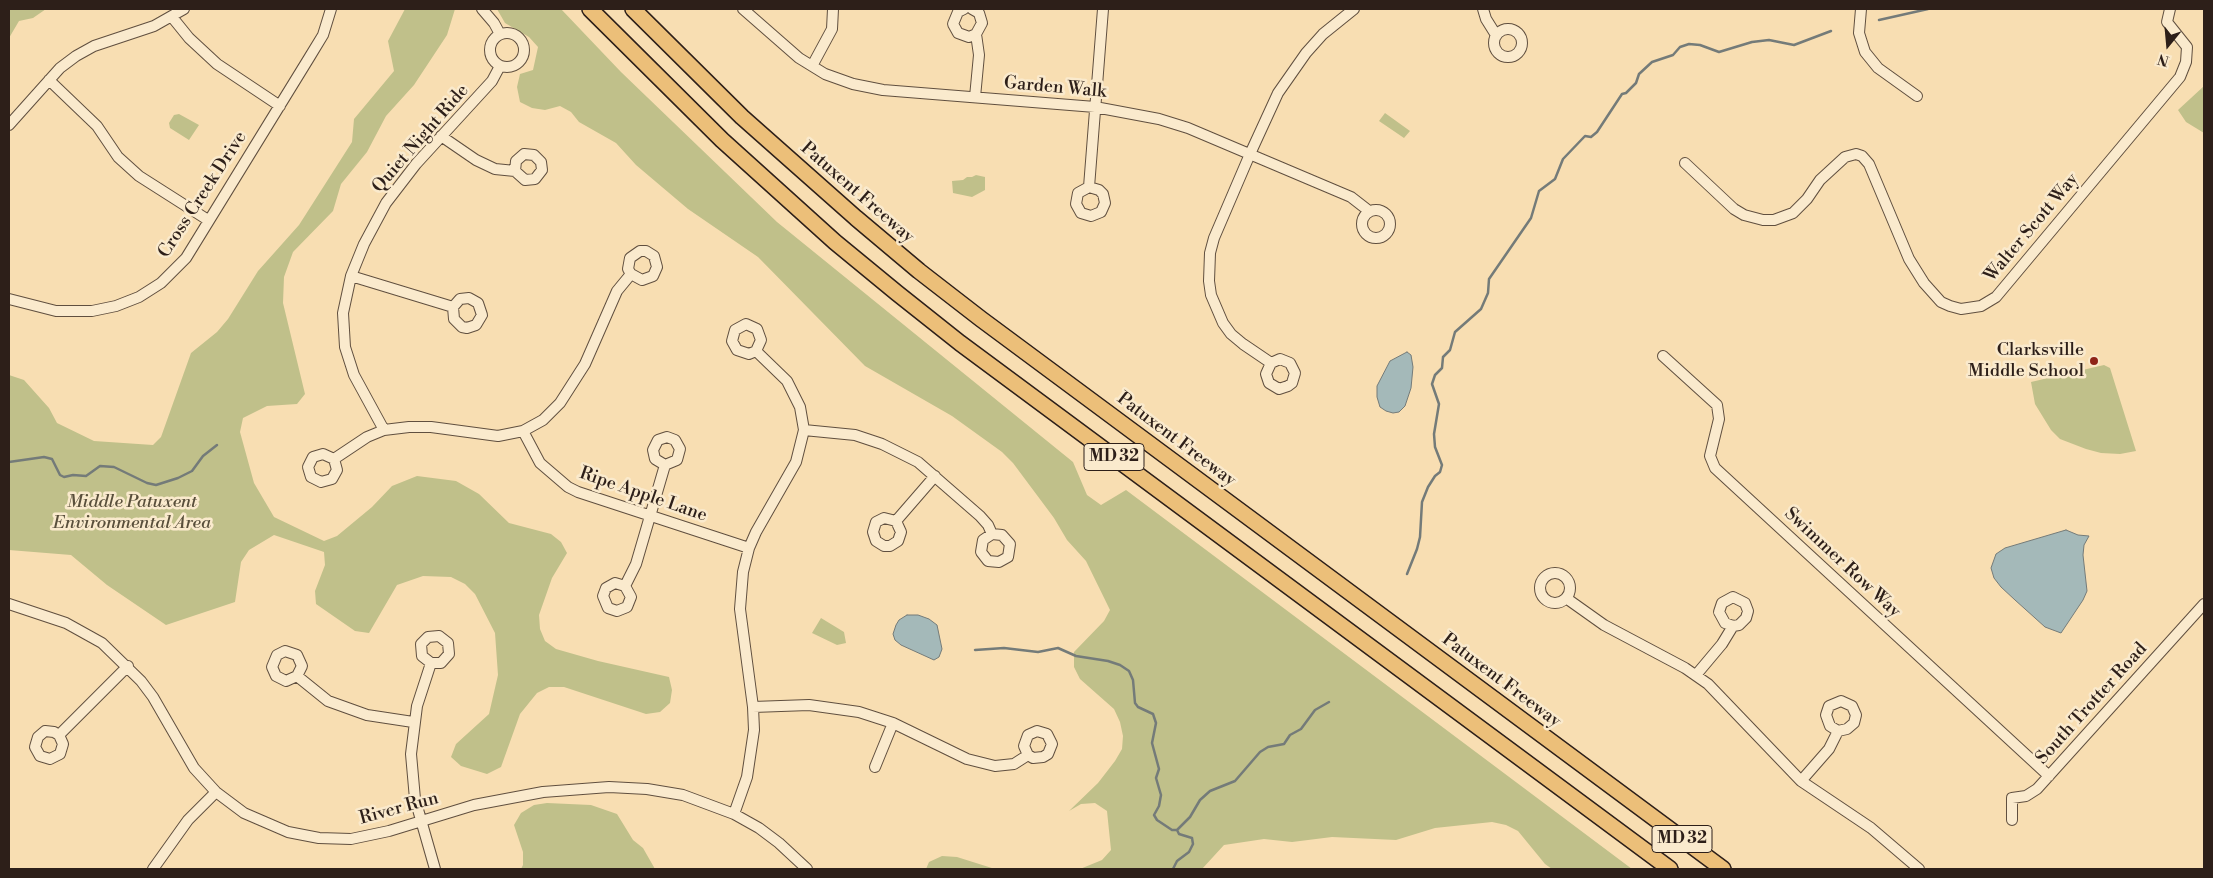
<!DOCTYPE html>
<html>
<head>
<meta charset="utf-8">
<style>
  body { margin:0 }
  #map { position:relative; width:2213px; height:878px; overflow:hidden; background:#f8deb2; font-family:"Libre Bodoni",serif }
  canvas { display:block }
  .frame { position:absolute; inset:0; border:10px solid #2d1f19; pointer-events:none }
  .north { position:absolute; left:2143px; top:20px; width:50px; height:50px; -webkit-text-stroke:4px #faeacd; paint-order:stroke; rotate:197deg; font-size:14px; font-weight:700; line-height:20px; text-align:center; color:#2d1f19 }
  .north::after { content:''; display:block; margin:auto; width:18px; height:22px; background:#2d1f19; clip-path:polygon(50% 0,100% 100%,50% 72%,0 100%) }
</style>
</head>
<body>
<div id="map">
<canvas width="2213" height="878"></canvas>
<div class="frame"></div>
<div class="north">N</div>
</div>
<script>
const c = document.querySelector('canvas').getContext('2d');
c.lineJoin = 'round';
function paint(path, color) { c.fillStyle = color; c.fill(path, 'evenodd'); }
const toPath = rows => new Path2D(rows.map(r => 'M' + r).join(''));
function trace(path, color, width, dash) { c.strokeStyle = color; c.lineWidth = width; c.lineCap = dash ? 'butt' : 'round'; c.setLineDash(dash || []); c.stroke(path); }
function write(font, color, halo, rows, align = 'center') {
  c.font = font + ' "Libre Bodoni",serif'; c.lineWidth = 5; c.setLineDash([]); c.textBaseline = 'middle'; c.strokeStyle = halo; c.fillStyle = color; for (const [text, x, y, turn = 0] of rows) {
    c.save(); c.translate(x, y); c.rotate((+turn || 0) * Math.PI / 180); c.textAlign = isNaN(turn) ? turn : align; if (halo) c.strokeText(text, 0, 0); c.fillText(text, 0, 0); c.restore();
  }
}
const green = toPath([
  [9,9,46,9,33,18,19,21,9,38],
  [405,9,455,9,447,35,414,85,386,116,367,152,341,184,333,211,293,252,284,277,283,303,305,394,297,404,267,406,243,418,240,432,254,483,274,517,324,541,337,536,372,507,392,486,417,476,456,481,479,494,509,523,551,534,561,542,567,553,552,578,539,615,540,629,545,641,556,649,598,661,669,677,672,690,670,703,660,712,646,714,564,687,549,687,537,693,520,714,501,767,487,774,461,766,451,757,456,744,489,714,498,675,495,633,475,594,465,584,451,577,423,576,397,585,369,633,355,631,316,604,315,591,325,565,324,552,274,535,249,550,241,562,235,602,166,625,107,585,71,555,9,550,9,375,24,380,49,408,57,423,94,441,153,445,161,437,191,353,217,332,228,319,258,271,299,225,352,142,354,119,394,71,388,41],
  [497,9,561,9,621,72,777,222,1073,462,1087,495,1101,505,1126,490,1632,869,1552,869,1545,864,1518,831,1506,825,1492,822,1435,828,1396,840,1332,837,1292,842,1264,839,1224,845,1202,869,1080,869,1102,860,1111,850,1107,811,1095,803,1081,804,1069,811,1098,783,1115,761,1122,749,1123,736,1120,722,1114,709,1080,679,1074,667,1074,652,1104,621,1110,610,1086,561,1067,540,1054,518,1013,463,1002,452,952,416,865,366,758,257,688,209,636,165,616,143,579,122,571,112,560,106,545,110,532,108,520,102,517,87,520,74,533,70,538,47,529,37,505,23],
  [2204,86,2204,133,2186,122,2178,110],
  [1385,113,1410,131,1404,138,1379,121],
  [179,114,199,125,189,140,170,128,169,123,174,115],
  [976,175,985,177,985,190,972,197,953,193,952,181,963,180,967,177,972,177],
  [2104,365,2110,368,2136,451,2120,454,2101,453,2086,449,2060,439,2051,430,2035,404,2031,382],
  [821,618,844,632,846,643,837,645,812,633],
  [547,803,591,805,617,814,633,840,643,848,655,869,521,869,523,865,523,852,514,825,521,813,534,805],
  [942,856,957,857,995,869,926,869,929,862]
]);
const water = toPath([
  [1407,352,1411,355,1413,367,1411,388,1405,406,1399,412,1393,413,1386,411,1380,407,1377,397,1377,386,1390,361,1407,352],
  [2066,530,2078,535,2089,536,2084,545,2083,555,2087,591,2083,600,2061,633,2045,627,2015,600,2001,587,1994,578,1991,568,1996,554,2005,548,2066,530],
  [907,615,918,615,929,619,937,625,942,649,939,657,934,660,901,645,895,640,893,634,896,625,899,620,907,615]
]);
const stream = toPath([
  [1879,20,1928,9],
  [9,462,44,457,52,459,60,475,64,477,73,475,86,476,100,466,114,467,147,483,156,485,178,478,192,471,203,456,217,445],
  [1407,574,1417,549,1420,537,1422,502,1428,487,1435,476,1440,472,1442,465,1435,447,1434,434,1439,404,1432,384,1435,375,1442,368,1443,357,1450,350,1455,332,1481,309,1488,293,1489,279,1531,218,1539,191,1555,179,1563,159,1585,136,1591,137,1597,132,1622,94,1626,93,1636,83,1639,74,1652,62,1673,55,1680,47,1689,44,1700,45,1719,52,1752,42,1769,40,1794,45,1831,31],
  [975,650,1004,648,1038,652,1058,648,1076,656,1108,661,1120,665,1129,671,1133,680,1135,703,1138,707,1153,714,1156,723,1152,743,1159,769,1156,778,1161,795,1159,806,1154,815,1157,820,1172,830,1177,830],
  [1173,869,1177,861,1189,852,1193,844,1192,838,1179,834,1177,830,1190,817,1200,800,1210,791,1235,781,1260,752,1268,747,1284,744,1290,735,1301,729,1315,710,1329,702]
]);
const minor = toPath([
  [482,9,494,23,500,34],
  [743,9,799,58,825,74,853,84,883,90,1095,107,1159,119,1188,128,1351,197,1369,211],
  [964,9,958,12,953,24,958,33,969,37,976,34,982,23,979,13,972,9],
  [1483,9,1486,19,1496,35],
  [1861,9,1859,33,1865,52,1878,68,1917,96],
  [172,17,189,38,217,64,280,106],
  '1494 43a14 14 0 1 1 28 0a14 14 0 1 1-28 0Z',
  '490 50a17 17 0 1 1 34 0a17 17 0 1 1-34 0Z',
  [812,66,832,29,833,9],
  [49,80,97,126,118,157,139,176,208,220],
  [975,97,979,55,976,34],
  [9,125,60,68,76,56,94,46,154,26,184,9],
  [441,136,476,160,495,169,515,171,516,161,524,154,534,155,541,162,542,170,535,179,525,180,515,171],
  [1685,163,1734,209,1744,215,1763,220,1774,220,1793,213,1807,199,1820,180,1845,157,1856,154,1862,156,1869,164,1909,259,1924,283,1941,302,1950,306,1961,309,1981,306,1996,297,2180,77,2186,62,2187,47,2167,22,2170,9],
  [1089,187,1078,193,1076,204,1081,213,1091,216,1101,212,1105,203,1103,194,1099,190,1089,187,1103,9],
  '1362 224a14 14 0 1 1 28 0a14 14 0 1 1-28 0Z',
  [351,276,453,307,460,299,469,298,478,303,482,315,476,325,467,328,462,327,454,319,453,307],
  [9,299,56,311,92,311,116,306,139,297,161,283,186,258,309,58,323,35,331,9],
  [1663,356,1717,405,1719,419,1710,456,1715,468,2049,776],
  [1271,363,1280,359,1290,363,1295,373,1292,383,1288,386,1279,389,1269,383,1266,374,1271,363,1243,344,1231,334,1223,323,1211,295,1209,281,1210,253,1214,238,1250,154,1278,93,1306,53,1323,34,1354,9],
  [384,430,354,375,345,347,343,313,351,276,364,244,386,203,416,164,492,81,500,66],
  [804,430,855,435,882,444,918,462,980,516,988,525,992,534,983,540,981,552,988,561,999,562,1008,557,1010,544,1002,535,992,534],
  [523,431,540,463,568,487,578,492,749,548],
  [334,459,337,470,332,479,321,482,311,477,308,467,313,457,323,454,334,459,367,437,384,430,409,427,431,427,498,436,523,431,543,420,560,403,585,364,617,291,631,274,628,269,630,258,640,251,646,251,654,256,657,267,653,276,642,280,631,274],
  [896,521,901,532,898,541,890,546,884,546,876,541,873,532,876,522,884,518,896,521,935,476],
  '1540 588a15 15 0 1 1 30 0a15 15 0 1 1-30 0Z',
  [625,586,631,597,627,607,617,611,608,608,603,596,606,588,615,583,625,586,636,564,665,465,655,459,653,450,658,440,667,437,675,440,680,449,677,460,665,465],
  [1566,598,1604,625,1685,668,1708,684,1801,781,1871,828,1919,869],
  [9,604,66,623,102,643,141,681,153,697,194,768,216,792,244,813,288,832,319,838,351,839,389,831,474,805,543,792,609,787,647,789,683,795,734,814,759,828,779,843,807,869],
  [431,663,441,663,449,654,448,643,439,636,428,637,421,644,422,656,431,663,417,706,411,754,415,799,435,869],
  [1696,675,1722,644,1733,626,1739,625,1746,618,1748,611,1745,603,1733,597,1722,603,1719,612,1725,623,1733,626],
  [297,676,286,681,276,676,272,667,277,655,285,651,297,655,302,666,297,676,328,701,367,715,413,722],
  [753,707,809,705,859,712,893,723,967,759,995,766,1014,764,1028,755,1033,758,1043,757,1048,754,1052,744,1047,734,1037,731,1028,735,1024,746,1028,755],
  [59,735,63,744,60,754,50,759,40,756,35,747,38,737,45,731,54,732,59,735,128,666],
  [875,767,893,723],
  [1801,781,1829,749,1838,731,1847,729,1854,723,1856,715,1852,706,1841,701,1829,706,1826,715,1830,726,1838,731],
  [734,814,747,777,754,730,753,707,740,609,743,572,749,548,756,532,796,462,804,430,800,407,787,381,756,351,749,354,737,350,732,341,735,330,746,324,757,329,761,340,756,351],
  [2012,820,2012,798,2026,796,2037,789,2204,604],
  [153,869,188,820,216,792]
]);
const highway = toPath([
  [590,9,722,140,835,242,897,293,960,343,1670,869],
  [633,9,742,117,856,218,919,271,981,319,1723,869]
]);
const markers = [
  [2094,361,5,"#8f2418"]
];
const shields = [
  [1114,457,60],
  [1682,839,60]
];
const shieldNames = [
  ["MD 32",1114,457],
  ["MD 32",1682,839]
];
const streetNames = [
  ["Garden Walk",1055,88,5],
  ["Quiet Night Ride",421,139,-49],
  ["Patuxent Freeway",857,193,41],
  ["Cross Creek Drive",203,195,-57],
  ["Walter Scott Way",2032,228,-50],
  ["Patuxent Freeway",1176,440,37],
  ["Ripe Apple Lane",643,495,19],
  ["Swimmer Row Way",1842,563,43],
  ["Patuxent Freeway",1501,681,37],
  ["South Trotter Road",2092,704,-48],
  ["River Run",399,809,-15]
];
const poiNames = [
  ["Clarksville",2084,351],
  ["Middle School",2084,372]
];
const parkNames = [
  ["Middle Patuxent",132,503],
  ["Environmental Area",132,524]
];
paint(green, '#c0c08a');
paint(water, '#a4b9b9');
trace(water, '#747b79', 1);
trace(stream, '#747b79', 2.5);
trace(minor, '#604f3f', 12);
trace(highway, '#2d1f19', 18);
trace(minor, '#faeacd', 10);
trace(highway, '#ecbf79', 15);
for (const [x, y, r, color] of markers) { const dot = new Path2D(); dot.arc(x, y, r, 0, 2 * Math.PI); c.fillStyle = color; c.fill(dot); trace(dot, '#faeacd', 2); }
for (const [x, y, w] of shields) { const box = new Path2D(); box.roundRect(x - w / 2, y - 13.5, w, 27, 4); c.fillStyle = '#faeacd'; c.fill(box); trace(box, '#2d1f19', 1); }
write('bold 16px', '#2d1f19', null, shieldNames);
write('18px', '#2d1f19', '#faeacd', streetNames);
write('18px', '#2d1f19', '#faeacd', poiNames, 'right');
write('italic 18px', '#594f3b', '#faeacd', parkNames);
</script>
</body>
</html>
